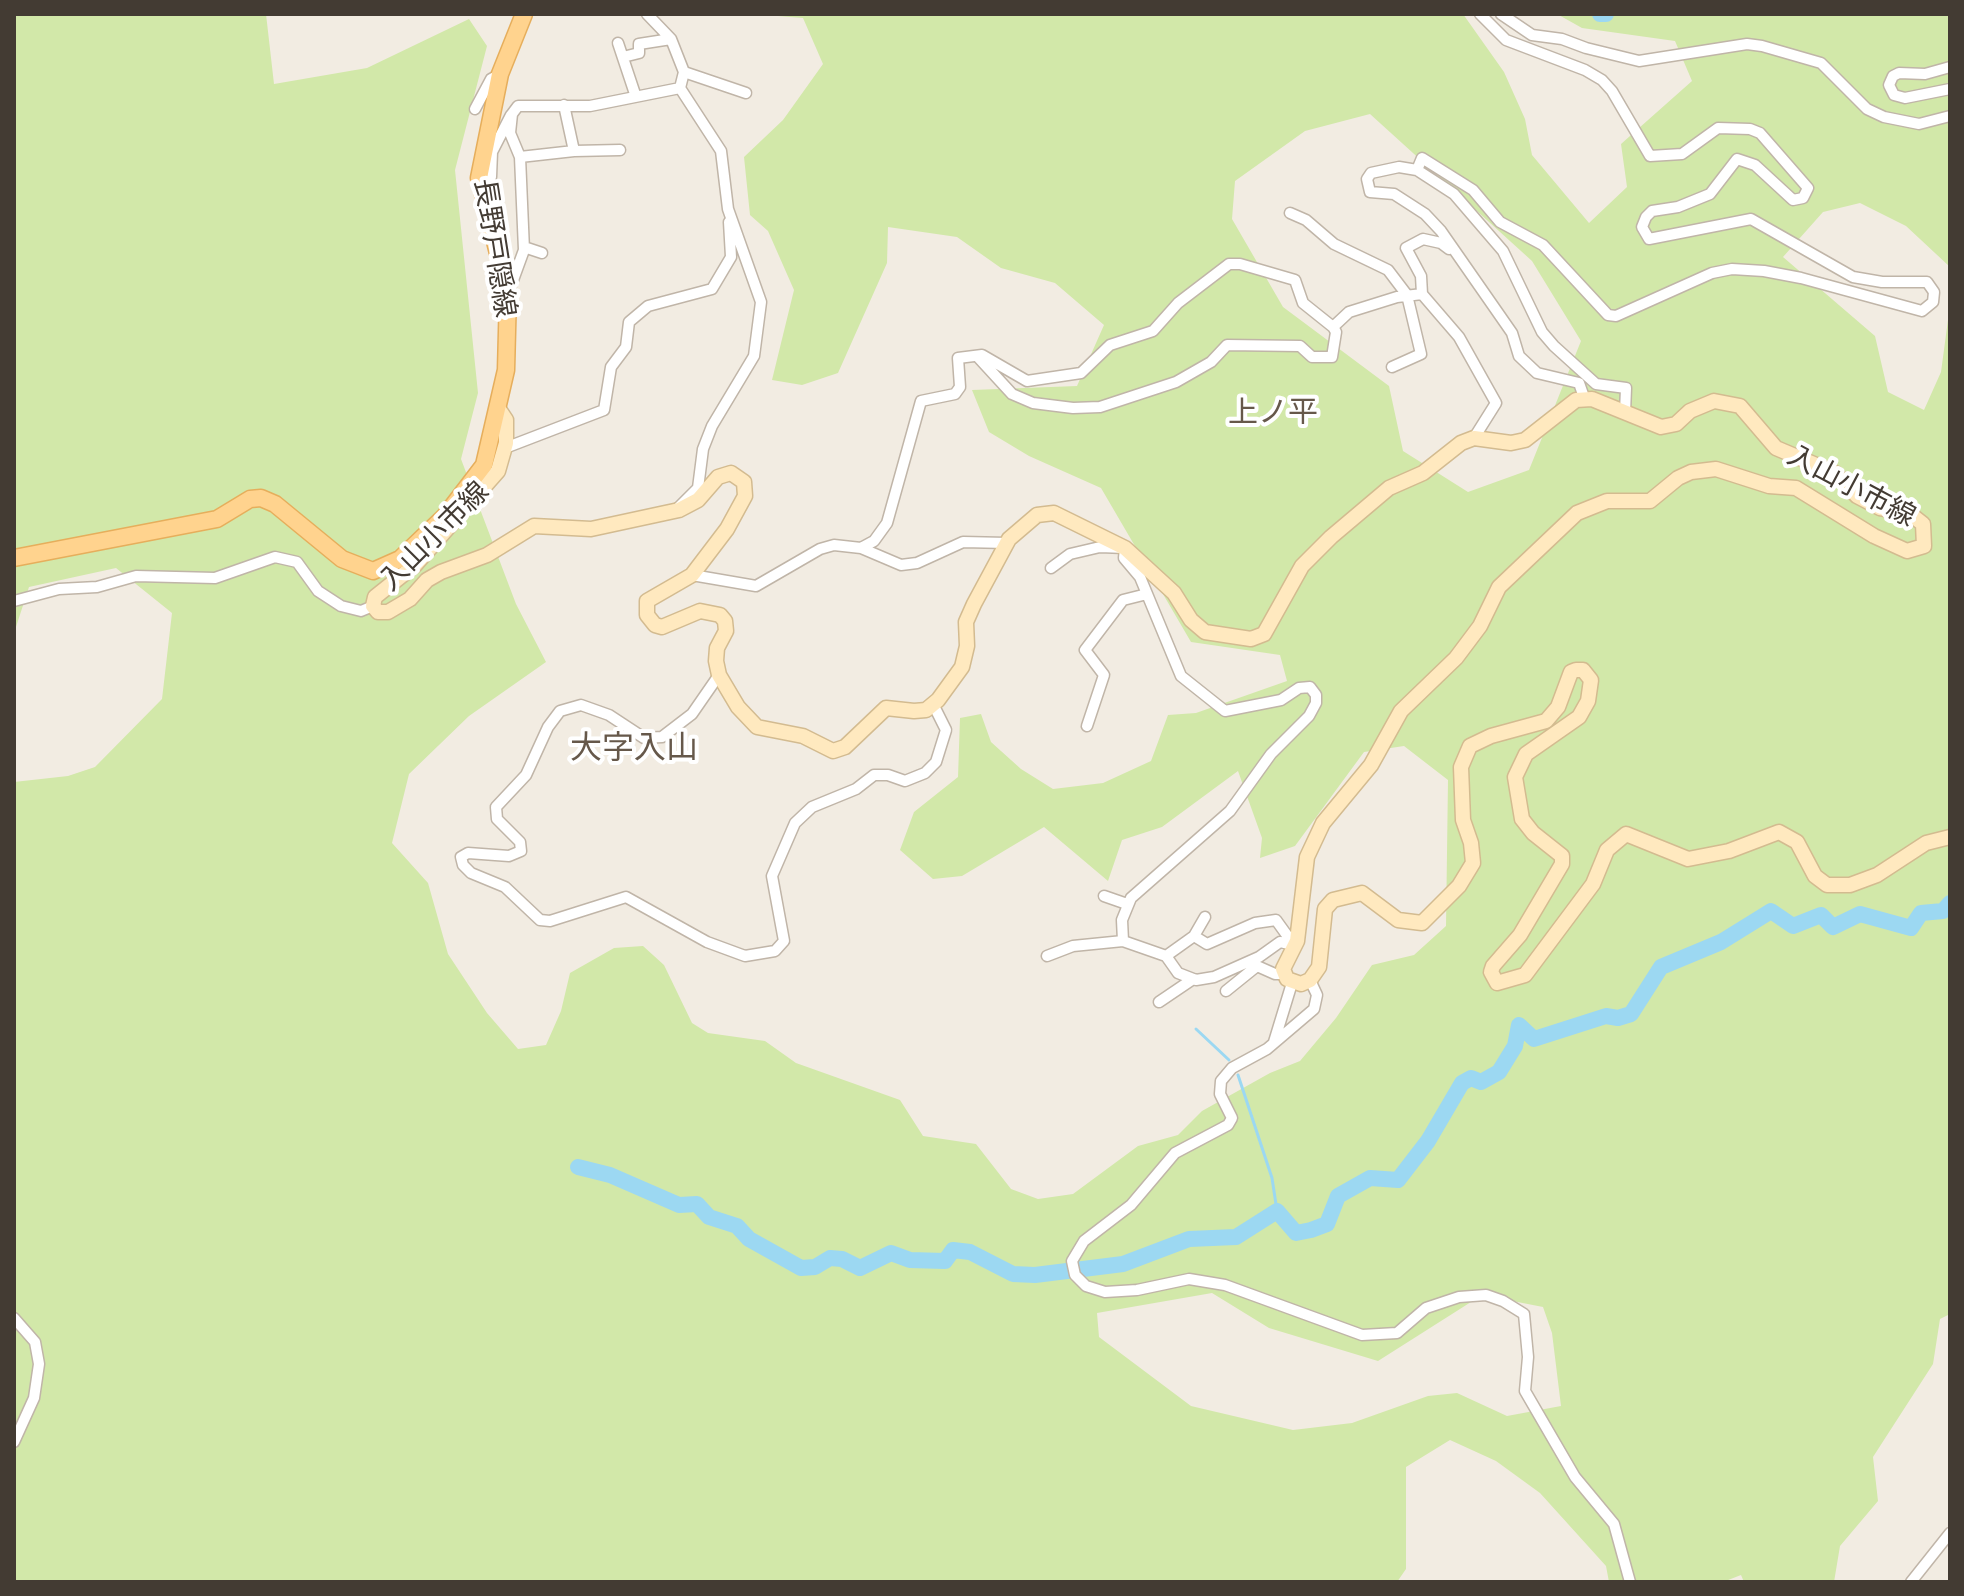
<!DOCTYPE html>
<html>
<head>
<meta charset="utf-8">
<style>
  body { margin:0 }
  #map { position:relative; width:1964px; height:1596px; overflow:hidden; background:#f2ece2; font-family:"Fira Sans",sans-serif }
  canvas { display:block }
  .frame { position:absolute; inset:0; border:16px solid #433b33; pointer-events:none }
</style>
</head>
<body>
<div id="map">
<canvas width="1964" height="1596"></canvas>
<div class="frame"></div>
</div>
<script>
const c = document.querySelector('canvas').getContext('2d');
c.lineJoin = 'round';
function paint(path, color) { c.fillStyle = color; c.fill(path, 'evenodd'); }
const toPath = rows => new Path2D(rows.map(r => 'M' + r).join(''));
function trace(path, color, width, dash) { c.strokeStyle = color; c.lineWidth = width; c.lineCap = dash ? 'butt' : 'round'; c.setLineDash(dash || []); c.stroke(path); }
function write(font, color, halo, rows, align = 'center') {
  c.font = font + ' "Fira Sans","Noto Sans JP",sans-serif'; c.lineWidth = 8; c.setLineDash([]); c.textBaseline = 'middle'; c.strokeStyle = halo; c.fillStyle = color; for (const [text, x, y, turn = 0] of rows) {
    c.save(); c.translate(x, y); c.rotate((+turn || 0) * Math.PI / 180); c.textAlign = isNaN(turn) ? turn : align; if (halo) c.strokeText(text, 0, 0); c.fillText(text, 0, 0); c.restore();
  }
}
const green = toPath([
  [14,14,266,14,274,84,367,68,469,19,487,46,455,170,478,393,461,459,516,604,546,662,469,716,409,774,392,843,428,883,448,954,487,1013,518,1049,546,1045,561,1011,570,973,614,948,643,946,664,965,692,1023,708,1033,765,1041,796,1063,900,1100,923,1136,976,1144,1011,1189,1038,1199,1073,1194,1138,1146,1178,1135,1202,1111,1270,1073,1300,1061,1336,1018,1372,965,1414,955,1446,926,1448,780,1404,746,1364,752,1295,846,1260,858,1262,838,1238,771,1162,827,1122,840,1108,881,1044,827,962,876,933,879,900,850,914,812,958,777,960,718,981,714,991,742,1021,769,1053,789,1103,783,1151,761,1168,715,1196,713,1287,681,1280,655,1191,642,1101,488,1029,456,989,432,972,390,1077,386,1104,325,1055,283,1001,268,957,237,888,227,887,263,838,373,802,385,772,380,794,290,768,231,750,215,744,157,783,120,823,64,803,18,753,14,1463,14,1504,72,1525,119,1532,155,1589,223,1627,187,1621,144,1692,81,1675,41,1582,28,1557,14,1950,14,1950,267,1906,226,1860,203,1823,212,1783,257,1875,336,1888,392,1924,410,1941,372,1950,305,1950,1314,1940,1319,1933,1364,1873,1457,1878,1501,1840,1546,1834,1582,1744,1582,1741,1575,1723,1582,1609,1582,1606,1566,1540,1493,1496,1461,1450,1440,1406,1467,1406,1569,1397,1582,14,1582,14,782,68,776,95,767,162,699,172,613,116,568,29,587,14,633],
  [1370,114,1532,261,1581,341,1529,470,1468,492,1403,451,1389,386,1283,307,1232,219,1235,181,1305,131],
  [1212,1293,1269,1328,1378,1361,1482,1295,1543,1307,1552,1333,1561,1406,1507,1416,1457,1393,1428,1396,1352,1423,1293,1430,1191,1406,1099,1337,1097,1313]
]);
const stream = toPath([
  [1196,1029,1229,1060],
  [1238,1075,1272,1178,1277,1211]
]);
const river = toPath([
  [1600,14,1606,14],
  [578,1167,610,1175,679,1205,697,1204,709,1217,737,1226,749,1239,801,1268,815,1267,830,1258,842,1259,860,1268,891,1253,910,1260,945,1261,953,1250,970,1252,1013,1274,1035,1275,1123,1264,1189,1239,1236,1237,1277,1211,1296,1233,1311,1230,1327,1224,1338,1196,1370,1178,1398,1180,1428,1141,1462,1083,1471,1078,1481,1082,1499,1072,1515,1046,1519,1025,1534,1039,1606,1016,1618,1018,1631,1014,1661,967,1721,942,1771,911,1793,926,1821,915,1833,927,1860,914,1911,928,1921,913,1943,911,1950,903]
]);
const minor = toPath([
  [647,14,671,39,684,72,680,88],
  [1501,14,1532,35,1562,39,1586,48,1639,61,1747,44,1762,46,1821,63,1867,109,1884,117,1919,124,1950,116],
  [618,43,635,94],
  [623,57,639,53,639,44,671,39],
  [1950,67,1925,74,1899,73,1893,76,1889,85,1894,95,1905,98,1950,89],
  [684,72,746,93],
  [475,109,491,79,500,74],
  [574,151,620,150],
  [520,157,574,151,564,105],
  [1417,170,1422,158,1473,190,1500,222,1543,245,1608,315,1616,316,1712,273,1732,269,1764,271,1801,278,1922,311,1933,302,1934,292,1927,282,1882,282,1853,277,1751,219,1649,239,1642,227,1646,217,1652,211,1678,207,1710,194,1737,159,1755,165,1793,200,1803,198,1808,188,1760,133,1750,129,1718,128,1682,154,1650,156,1612,91,1602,80,1585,70,1506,40,1480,14],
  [481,183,491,177,492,152,511,115],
  [1290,213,1306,220,1334,244,1388,270,1407,295,1421,354,1392,367],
  [524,247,542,253],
  [509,291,524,250,520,157,510,133,512,114,518,106,590,106,680,88],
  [1422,294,1421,276,1406,248,1423,239,1441,243,1449,249],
  [978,357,1012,394,1033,403,1073,408,1100,407,1176,382,1211,362,1227,345,1300,346,1312,357,1332,357,1336,332,1333,327],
  [1585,400,1579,383,1537,373,1519,356,1512,333,1441,231,1425,214,1394,194,1370,192,1367,179,1371,173,1399,167,1417,170,1454,194,1503,251,1542,332,1554,346,1596,384,1626,388,1625,413],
  [505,448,604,410,611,367,626,347,629,322,648,306,712,289,731,257,729,222],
  [678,508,698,488,703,449,712,426,754,356,761,302,728,209,721,151,680,88],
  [861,548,874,541,887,523,921,401,955,394,960,387,958,358,982,355,1027,381,1081,373,1110,345,1153,331,1178,303,1229,264,1240,264,1295,280,1303,303,1333,327,1349,312,1397,297,1422,294,1459,337,1496,403,1474,438],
  [1051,568,1070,554,1100,547,1125,548,1124,558,1140,577,1181,676,1225,711,1281,700,1299,688,1310,687,1316,695,1316,703,1309,716,1271,754,1230,811,1131,898,1122,920,1123,941,1166,956,1178,973,1196,980,1214,977,1259,957,1280,942,1294,945],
  [692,575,756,586,820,549,834,545,861,548,901,565,917,563,963,542,1007,543],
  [14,601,59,589,97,587,136,576,215,578,275,557,297,562,318,591,341,606,361,611,373,606],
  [719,675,692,714,662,737,644,738,609,715,581,705,560,711,548,727,526,775,496,807,497,819,520,842,521,851,509,856,468,853,461,857,463,865,471,873,505,887,540,920,550,921,626,897,707,942,745,956,775,951,784,941,772,876,795,823,812,807,856,789,874,775,888,775,905,781,925,773,936,762,946,730,933,704],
  [1087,726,1104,675,1085,650,1123,600,1147,594],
  [1104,896,1127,904],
  [1194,936,1205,917],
  [1047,956,1073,946,1123,941],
  [1166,956,1194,936,1207,944,1255,923,1276,920,1294,945],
  [1310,980,1317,995,1314,1009,1267,1049,1232,1068,1221,1081,1220,1094,1232,1118,1228,1125,1175,1153,1131,1205,1084,1241,1072,1261,1075,1275,1086,1286,1105,1292,1137,1290,1189,1279,1225,1285,1362,1335,1397,1333,1426,1308,1459,1297,1486,1295,1503,1301,1524,1314,1528,1357,1525,1391,1575,1477,1614,1524,1630,1582],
  [1226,991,1257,966,1275,974,1284,974],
  [1159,1002,1193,979],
  [1274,1042,1292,983],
  [14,1318,35,1342,39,1364,34,1398,14,1442],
  [1911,1582,1950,1533]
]);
const secondary = toPath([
  [498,408,506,420,506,443,498,471,415,565,375,597,373,606,378,612,388,612,410,599,427,580,441,572,487,555,534,526,591,529,679,510,698,500,718,477,731,473,744,482,745,496,727,529,692,575,647,601,647,615,655,625,662,627,700,611,720,615,725,621,726,631,717,648,716,661,719,675,738,707,757,727,803,736,833,751,845,747,886,708,914,711,926,710,938,700,962,667,967,646,966,622,974,604,1009,539,1037,515,1054,513,1125,548,1174,593,1191,620,1205,632,1251,639,1264,634,1302,566,1331,537,1389,488,1423,473,1461,443,1474,438,1511,443,1525,440,1576,400,1592,399,1661,427,1676,424,1690,411,1714,401,1740,406,1776,448,1835,473,1857,496,1880,508,1909,513,1923,524,1924,546,1907,551,1874,536,1796,488,1769,486,1716,469,1691,472,1678,478,1650,501,1607,501,1577,513,1499,587,1480,626,1456,658,1401,711,1371,765,1323,823,1307,857,1297,941,1283,969,1287,979,1301,984,1310,980,1319,967,1325,909,1333,900,1362,893,1398,920,1422,923,1459,886,1473,863,1471,843,1463,820,1461,767,1470,746,1491,736,1546,721,1558,707,1571,672,1576,670,1583,670,1591,680,1588,701,1579,717,1526,754,1515,777,1522,819,1533,833,1562,856,1562,864,1520,935,1493,966,1491,972,1497,983,1525,975,1593,884,1607,850,1626,834,1688,859,1729,851,1779,832,1797,842,1815,876,1827,885,1850,885,1877,875,1926,843,1950,837]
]);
const primary = toPath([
  [14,558,217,519,250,499,261,498,275,504,342,559,373,571,400,559,445,516,484,465,506,370,508,293,479,178,500,74,524,14]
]);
const streetNames = [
  ["長野戸隠線",494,248,81],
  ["入山小市線",1851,487,28],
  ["入山小市線",435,537,-45]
];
const neighbourhoodNames = [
  ["上ノ平",1273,414]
];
const quarterNames = [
  ["大字入山",634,749]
];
paint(green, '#d2e8a9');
trace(stream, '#9cd8f2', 3);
trace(river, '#9cd8f2', 16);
trace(minor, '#c0b5a8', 13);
trace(secondary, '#d3bb90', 17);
trace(primary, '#e6ae5c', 19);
trace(minor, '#fff', 10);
trace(secondary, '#ffe9bf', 14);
trace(primary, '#ffd38e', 16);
write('28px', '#433b33', '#fff', streetNames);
write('30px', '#66584a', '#fff', neighbourhoodNames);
write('32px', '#66584a', '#fff', quarterNames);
</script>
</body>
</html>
